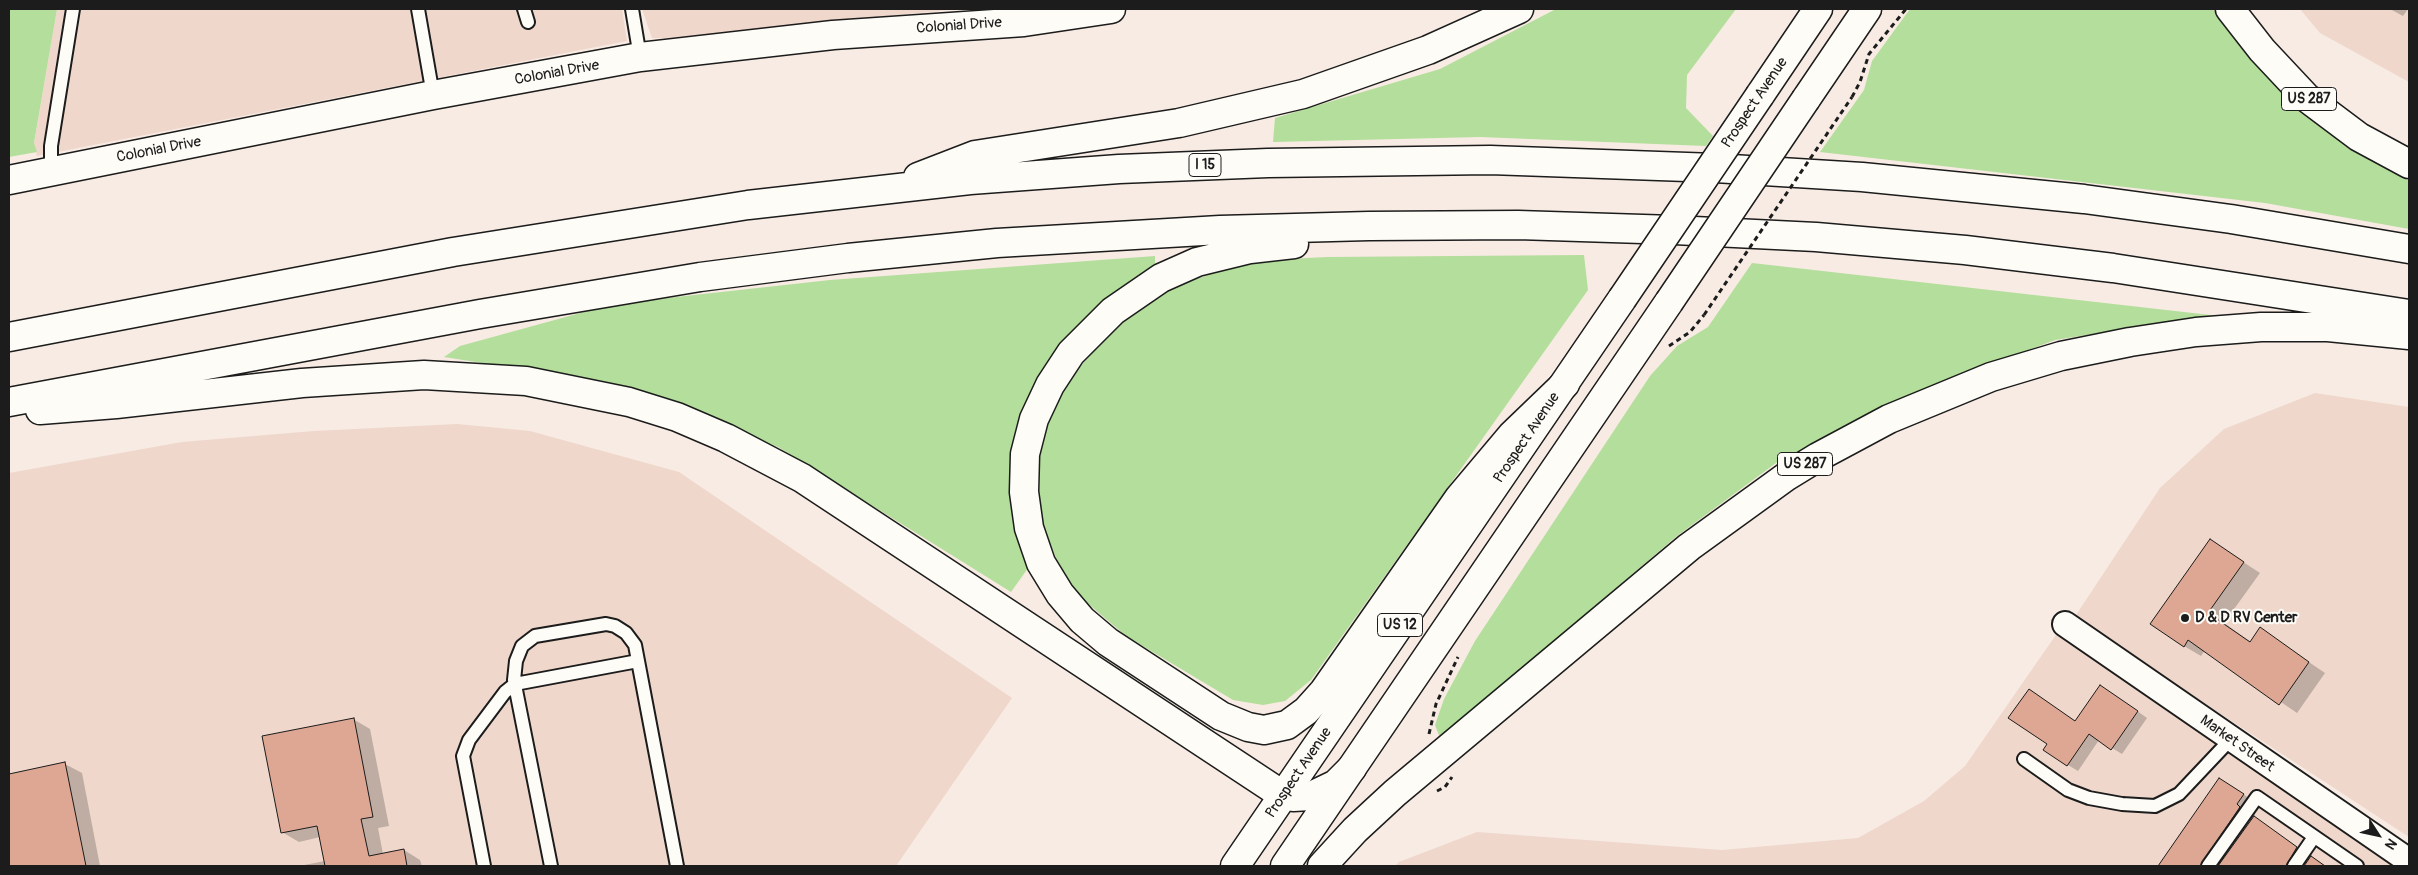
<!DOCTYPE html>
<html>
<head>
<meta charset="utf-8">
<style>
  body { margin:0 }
  #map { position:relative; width:2418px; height:875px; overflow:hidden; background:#f7ebe3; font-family:Pangolin,sans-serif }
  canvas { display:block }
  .frame { position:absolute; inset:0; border:10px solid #1c1c1c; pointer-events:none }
  .north { position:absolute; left:2353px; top:810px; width:50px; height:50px; -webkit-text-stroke:4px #fdfcf7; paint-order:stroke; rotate:125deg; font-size:14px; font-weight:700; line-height:20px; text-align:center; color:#1c1c1c }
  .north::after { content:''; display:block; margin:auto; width:18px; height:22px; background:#1c1c1c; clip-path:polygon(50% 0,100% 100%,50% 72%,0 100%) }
</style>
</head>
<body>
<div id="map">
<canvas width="2418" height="875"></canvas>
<div class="frame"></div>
<div class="north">N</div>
</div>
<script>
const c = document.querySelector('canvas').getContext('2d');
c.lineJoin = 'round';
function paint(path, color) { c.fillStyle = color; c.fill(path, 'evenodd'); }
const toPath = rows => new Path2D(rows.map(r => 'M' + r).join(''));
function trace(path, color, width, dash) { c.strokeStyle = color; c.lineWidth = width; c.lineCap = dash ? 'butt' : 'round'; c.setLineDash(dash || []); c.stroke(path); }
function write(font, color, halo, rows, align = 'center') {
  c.font = font + ' Pangolin,sans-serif'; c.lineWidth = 4; c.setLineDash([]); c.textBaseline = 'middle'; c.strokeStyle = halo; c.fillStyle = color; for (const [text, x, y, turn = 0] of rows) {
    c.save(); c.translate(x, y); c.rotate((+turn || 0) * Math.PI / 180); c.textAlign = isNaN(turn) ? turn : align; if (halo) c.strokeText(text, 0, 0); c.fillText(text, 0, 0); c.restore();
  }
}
const built = toPath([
  [57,9,622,9,627,41,37,156,34,144],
  [642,9,959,9,667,38,652,38],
  [2300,9,2409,9,2409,82,2320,33],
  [2315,393,2409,407,2409,837,2074,618,2160,488,2224,429],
  [457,424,530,431,679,472,1012,698,896,866,9,866,9,473,182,442,314,431],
  [2060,629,2403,866,1395,866,1399,862,1477,832,1722,850,1858,838,1924,801,1965,766]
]);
const green = toPath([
  [9,9,57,9,34,143,37,152,9,157],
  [1556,9,1736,9,1687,75,1686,108,1713,136,1706,146,1480,137,1273,142,1275,118,1440,69],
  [1910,9,2213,9,2238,44,2298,111,2362,155,2409,181,2409,229,2265,203,1820,152,1864,90,1872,61],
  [1584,255,1588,290,1311,680,1285,701,1263,705,1233,700,1126,636,1085,601,1062,574,1043,524,1033,472,1045,426,1063,386,1109,334,1160,292,1247,261,1327,257],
  [1155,256,1155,267,1143,272,1110,295,1077,326,1045,369,1022,419,1031,564,1011,592,778,447,675,406,590,380,444,357,460,346,613,304,830,280],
  [1752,263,2228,317,2168,322,2055,340,1941,383,1776,463,1677,536,1440,738,1435,725,1444,699,1475,641,1650,376,1677,346,1708,327]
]);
const shadow = toPath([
  [2390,9,2408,9,2403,16],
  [2211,541,2260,573,2224,623,2251,642,2260,629,2325,673,2297,713,2205,650,2201,656,2184,646],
  [2029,690,2076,722,2110,692,2147,718,2122,754,2099,740,2078,771,2068,765,2048,744],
  [353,719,370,729,389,826,378,828,383,854,404,850,420,860,422,866,299,866,325,861,320,837,299,842,282,832],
  [65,764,82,773,100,866,9,866,9,775],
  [2220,779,2258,804,2251,814,2254,818,2326,866,2159,866]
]);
const building = toPath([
  [2210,539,2244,562,2208,613,2250,642,2260,627,2309,662,2279,705,2188,640,2184,647,2150,624,2210,539],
  [2100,685,2138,711,2111,750,2089,734,2067,766,2043,750,2047,744,2008,718,2029,689,2075,721,2100,685],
  [354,718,373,817,361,819,369,856,404,849,407,866,325,866,317,826,281,833,262,736,354,718],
  [65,762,86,866,9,866,9,774,65,762],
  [2219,778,2244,794,2237,804,2240,807,2200,866,2158,866,2219,778],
  [2254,816,2297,847,2286,866,2218,866,2254,816],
  [2311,856,2325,866,2304,866,2311,856]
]);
const path = toPath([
  [1852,97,1860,82,1869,54,1906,9],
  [1669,346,1690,332,1704,315],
  [1429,734,1436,704,1458,657],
  [1437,791,1445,787,1452,777]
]);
const service = toPath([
  [418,9,433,95],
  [524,9,528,22],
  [632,9,640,57],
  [51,171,51,146,73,9],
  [2024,759,2068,790,2089,798,2122,804,2155,806,2179,794,2230,740],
  [484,866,463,756,469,740,505,692,515,684,638,661],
  [551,866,514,680,516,661,522,646,535,636,606,624,615,626,626,633,635,645,677,866],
  [2208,866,2257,797,2357,866],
  [2294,866,2314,837]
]);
const minor = toPath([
  [2065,624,2409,861]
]);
const secondary = toPath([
  [9,180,433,95,640,57,833,35,1024,22,1111,9]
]);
const trunk = toPath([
  [1760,95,1818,9],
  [1806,99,1867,9],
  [1235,866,1622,299],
  [1285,866,1669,302]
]);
const motorway = toPath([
  [2230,9,2262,50,2307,98,2359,137,2409,164],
  [918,177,975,155,1179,123,1303,94,1428,50,1519,9],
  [1294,244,1250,249,1197,262,1161,278,1113,311,1071,353,1050,385,1034,419,1025,454,1024,492,1029,528,1041,563,1060,594,1082,620,1108,642,1221,716,1248,727,1264,730,1287,725,1306,711,1324,691,1459,498,1512,435,1565,384],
  [9,337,453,252,748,205,970,180,1119,169,1268,163,1490,160,1715,168,1862,177,2084,199,2231,219,2409,249],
  [9,402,480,314,700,277,848,258,997,243,1220,230,1369,226,1518,225,1674,230,1816,237,1965,250,2113,268,2409,314],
  [40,410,116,404,302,383,424,375,526,381,629,402,677,417,726,438,802,478,1278,792,1293,797,1311,796,1336,784,1352,768],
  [1322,866,1355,830,1395,793,1689,547,1787,476,1818,457,1889,419,1991,377,2061,356,2130,342,2196,332,2261,327,2328,327,2409,335]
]);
const pathBridge = toPath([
  [1704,315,1852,97]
]);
const trunkBridge = toPath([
  [1622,299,1760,95],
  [1669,302,1806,99]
]);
const markers = [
  [2185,618,5,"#1c1c1c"]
];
const shields = [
  [2309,99,55],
  [1205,165,32],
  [1805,464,55],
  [1400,625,45]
];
const shieldNames = [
  ["US 287",2309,99],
  ["I 15",1205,165],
  ["US 287",1805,464],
  ["US 12",1400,625]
];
const streetNames = [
  ["Colonial Drive",959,26,-4],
  ["Colonial Drive",557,73,-10],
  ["Prospect Avenue",1755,103,-56],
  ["Colonial Drive",159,150,-11],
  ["Prospect Avenue",1527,438,-56],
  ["Market Street",2237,744,35],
  ["Prospect Avenue",1299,773,-56]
];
const poiNames = [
  ["D & D RV Center",2195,618]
];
paint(built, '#efd7cb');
paint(green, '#b4de9b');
paint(shadow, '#0003');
paint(building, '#dda793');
trace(building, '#1c1c1c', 1);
trace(service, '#1c1c1c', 16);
trace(minor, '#1c1c1c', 28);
trace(secondary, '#1c1c1c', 31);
trace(trunk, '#1c1c1c', 31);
trace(motorway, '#1c1c1c', 31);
trace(path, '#1c1c1c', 3, [5, 4]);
trace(service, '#fdfcf7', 12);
trace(minor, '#fdfcf7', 24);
trace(secondary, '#fdfcf7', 28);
trace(trunk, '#fdfcf7', 28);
trace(motorway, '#fdfcf7', 28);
trace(trunkBridge, '#1c1c1c', 31, []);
trace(pathBridge, '#1c1c1c', 3, [5, 4]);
trace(trunkBridge, '#fdfcf7', 28);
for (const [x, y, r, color] of markers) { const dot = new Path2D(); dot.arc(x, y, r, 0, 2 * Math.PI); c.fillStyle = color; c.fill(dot); trace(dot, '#fdfcf7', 2); }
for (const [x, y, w] of shields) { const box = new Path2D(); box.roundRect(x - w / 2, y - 11.5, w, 23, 4); c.fillStyle = '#fdfcf7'; c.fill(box); trace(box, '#1c1c1c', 1); }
write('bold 14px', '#1c1c1c', null, shieldNames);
write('15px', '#1c1c1c', '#fdfcf7', streetNames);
write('bold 15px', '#1c1c1c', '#fdfcf7', poiNames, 'left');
</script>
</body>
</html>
